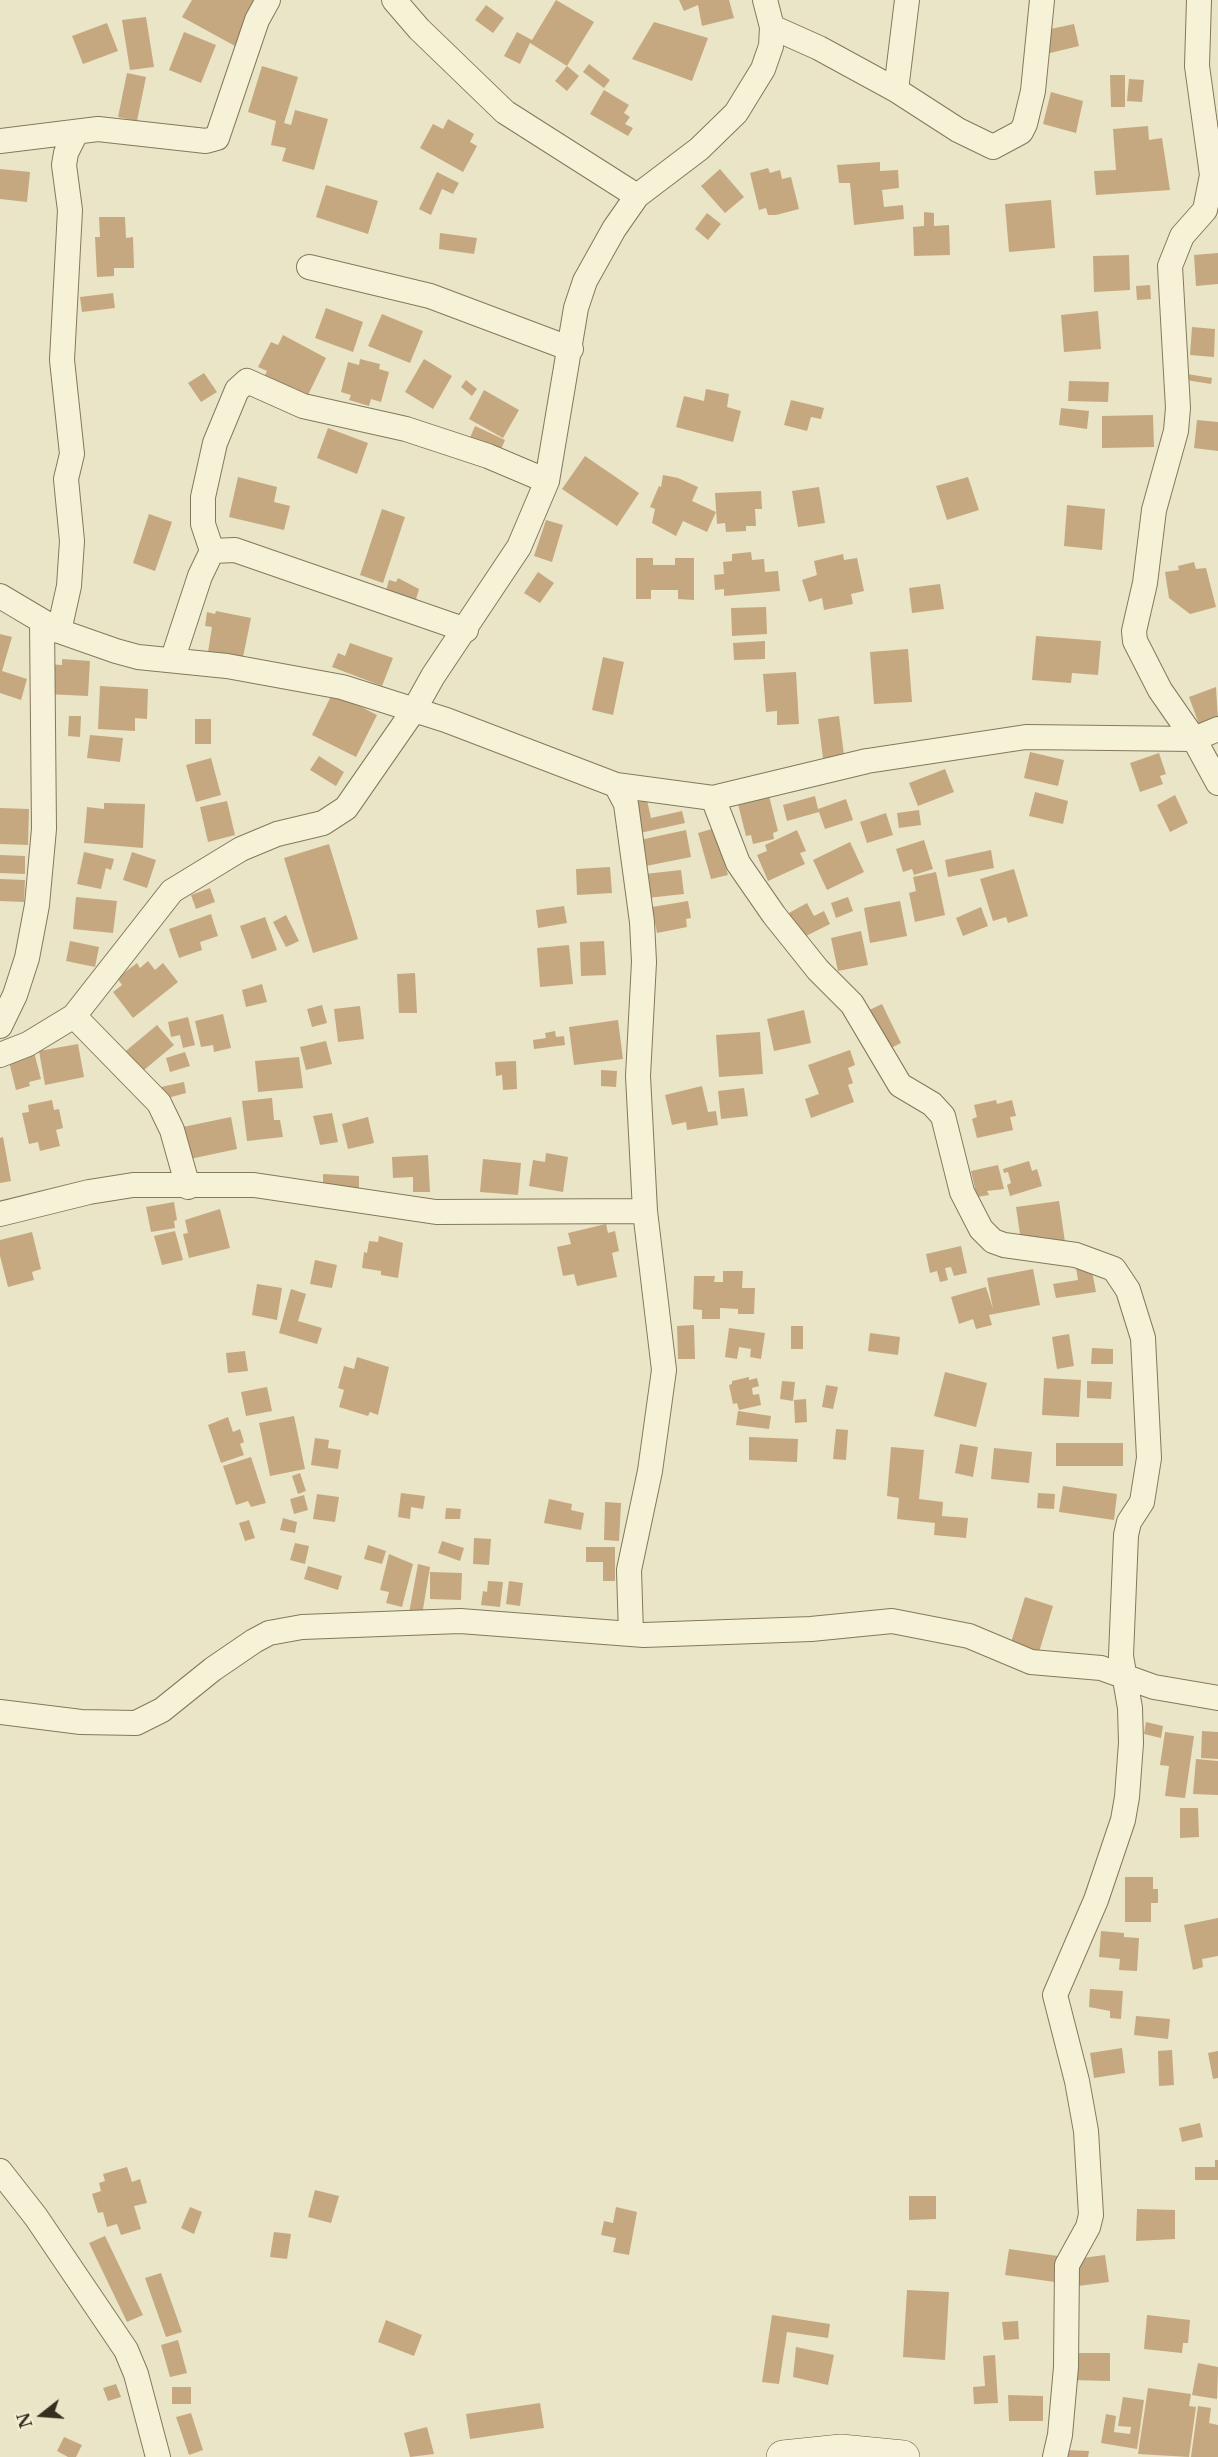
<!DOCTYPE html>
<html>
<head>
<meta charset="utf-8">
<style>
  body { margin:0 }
  #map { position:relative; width:1218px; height:2457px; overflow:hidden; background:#eae5c6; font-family:"Libre Baskerville",serif }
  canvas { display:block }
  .north { position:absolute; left:12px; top:2385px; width:60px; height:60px; -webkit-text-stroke:4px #f2efd4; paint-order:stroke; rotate:253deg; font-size:16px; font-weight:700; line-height:24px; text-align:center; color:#352e20 }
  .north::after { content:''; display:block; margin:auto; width:21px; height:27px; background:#352e20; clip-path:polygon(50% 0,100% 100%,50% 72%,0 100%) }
</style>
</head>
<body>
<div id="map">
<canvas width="1218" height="2457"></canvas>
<div class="north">N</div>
</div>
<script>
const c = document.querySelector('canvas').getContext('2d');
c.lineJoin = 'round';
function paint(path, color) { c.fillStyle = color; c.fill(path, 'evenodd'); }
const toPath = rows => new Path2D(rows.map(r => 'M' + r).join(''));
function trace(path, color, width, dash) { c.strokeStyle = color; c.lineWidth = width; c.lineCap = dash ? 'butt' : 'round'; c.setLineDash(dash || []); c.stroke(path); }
const building = toPath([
  [192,0,259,0,235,46,182,17],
  [556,0,594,22,567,66,530,43,520,64,504,56,517,32,532,40],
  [679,0,729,0,734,18,702,26,698,5,684,11],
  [486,5,504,18,493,33,475,20],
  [146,17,154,67,130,70,122,20],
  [654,22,708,38,692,81,632,59],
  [107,23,118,51,83,64,72,36],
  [1074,24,1079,46,1046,54,1041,31],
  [184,32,216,45,201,83,169,70],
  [589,64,610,80,604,88,583,72],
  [262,66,298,77,284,123,291,125,295,110,328,119,314,170,282,161,286,148,271,145,276,121,248,112],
  [567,66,579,76,567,91,555,81],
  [127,73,146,77,137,121,118,117],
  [1110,75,1125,75,1125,107,1111,107],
  [1129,79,1144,80,1142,102,1127,101],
  [604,90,629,105,624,113,630,117,625,124,633,128,628,136,590,114],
  [1051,92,1083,101,1076,133,1043,124],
  [448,119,474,134,470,142,477,146,463,172,420,148,433,124,443,129],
  [1148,126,1149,140,1162,138,1170,190,1096,195,1094,171,1116,170,1113,129],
  [880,162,880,171,898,170,899,188,882,190,884,207,903,205,904,219,854,225,850,183,839,183,837,165],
  [768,168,770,173,780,170,782,179,791,177,799,209,776,215,768,215,766,208,759,210,750,173],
  [0,169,30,172,27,202,0,199],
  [720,169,744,197,725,213,701,186],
  [437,172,459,183,453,194,442,189,431,215,419,209],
  [326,185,378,201,368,234,316,217],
  [1051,200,1055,248,1009,252,1005,204],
  [924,212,934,213,934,226,949,225,950,255,914,256,913,227,924,226],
  [707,213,721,224,708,240,695,229],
  [99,217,125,217,126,238,133,237,134,268,114,268,114,276,97,277,95,237,100,237],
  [440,233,477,238,474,254,439,249],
  [1218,253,1218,284,1196,286,1194,255],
  [1129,255,1130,290,1094,292,1093,256],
  [1150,285,1151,299,1137,300,1136,286],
  [113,293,115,308,82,312,80,297],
  [326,308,363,322,353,352,315,338],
  [1098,311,1101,349,1064,352,1061,315],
  [382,314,423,331,410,363,368,346],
  [1192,327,1215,329,1214,357,1190,355],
  [283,335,326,358,308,395,292,387,288,392,263,379,267,371,258,367,271,342,278,345],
  [360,359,380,364,379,369,389,372,381,402,371,399,369,406,349,400,351,395,341,392,348,362,359,365],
  [424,359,452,376,433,409,405,392],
  [204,373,217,392,201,402,188,383],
  [1187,374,1212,378,1211,384,1186,380],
  [466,380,477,389,472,396,461,387],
  [1069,381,1109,382,1108,402,1068,401],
  [706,389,729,394,727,407,741,411,733,442,676,427,684,396,704,401],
  [484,390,519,410,503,438,469,419],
  [791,400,824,408,821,419,811,417,807,431,784,425],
  [1061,408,1089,411,1087,429,1059,425],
  [1153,415,1154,447,1102,448,1102,416],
  [1197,420,1218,422,1218,451,1194,448],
  [475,426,505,440,499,454,469,440],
  [328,428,368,443,357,474,317,458],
  [585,456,639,493,617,526,562,489],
  [663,475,678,478,698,487,692,501,716,512,707,532,683,521,676,536,652,523,655,509,650,507,659,486,661,487],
  [238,477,277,487,274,502,290,506,284,530,229,517],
  [968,477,979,510,947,520,936,486],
  [819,487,825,523,798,527,792,491],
  [761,491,762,509,755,509,756,526,746,526,746,531,726,532,725,523,717,524,715,493],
  [1067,505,1105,509,1102,550,1064,546],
  [382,509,405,517,383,583,360,575],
  [149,514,172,522,155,571,133,563],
  [546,520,563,525,552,562,534,556],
  [751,552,752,560,764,559,765,572,778,571,780,591,724,596,724,589,715,590,714,575,724,574,723,562,732,561,732,554],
  [843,554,844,560,857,558,864,591,851,594,853,604,824,610,822,598,809,602,802,580,817,575,814,561],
  [636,558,653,558,653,565,675,565,675,558,694,558,694,600,678,599,678,590,651,590,651,599,636,599],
  [1194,562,1196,569,1206,568,1216,607,1190,614,1169,598,1165,572,1179,570,1178,566],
  [538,572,554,583,540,603,524,593],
  [398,578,419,589,415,603,385,594,389,580,396,582],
  [940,584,944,609,912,613,909,588],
  [766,607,767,634,732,636,731,608],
  [216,611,251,618,242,662,208,652,212,627,205,626,207,612,215,614],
  [0,634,12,637,2,671,27,679,21,700,0,693],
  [1036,636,1101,641,1098,675,1072,673,1071,683,1032,680],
  [765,641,765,659,734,660,733,643],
  [350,643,393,658,382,686,332,667,338,653,345,656],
  [908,649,912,702,874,704,870,652],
  [603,657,624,662,613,715,592,710],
  [62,659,90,661,88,696,46,694,47,664,62,665],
  [796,672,799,724,777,725,777,711,766,712,763,674],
  [100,686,148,689,147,719,135,718,135,731,98,729],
  [1216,687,1218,721,1200,727,1189,697],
  [333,692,377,715,356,757,312,735],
  [69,716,81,716,80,737,68,736],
  [839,716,845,763,824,766,818,719],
  [195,719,211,719,211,744,195,744],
  [90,735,123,738,120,762,87,758],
  [1030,752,1064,760,1058,786,1024,778],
  [1159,753,1166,774,1160,776,1163,784,1140,792,1130,763],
  [319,756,344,772,336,786,310,770],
  [211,758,221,795,196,802,186,765],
  [945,769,954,792,918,806,909,783],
  [1035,792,1068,801,1063,824,1029,816],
  [1175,795,1188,823,1170,832,1157,805],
  [769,796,778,831,773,833,774,839,753,844,751,835,746,836,738,804],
  [815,796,818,809,846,799,853,820,825,829,819,812,787,821,783,805],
  [647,800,651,818,682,811,685,823,640,833,633,803],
  [227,801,235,835,208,842,200,807],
  [104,803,145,804,143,848,84,843,87,807,104,809],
  [0,808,29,809,28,845,0,844],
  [919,810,921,825,899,828,897,813],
  [886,813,893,835,867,843,860,822],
  [715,828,728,875,711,879,698,833],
  [686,830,691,857,646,866,640,840],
  [797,830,806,851,800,853,805,864,768,881,757,855,767,851,765,845],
  [924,840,933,869,914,875,912,869,903,872,896,849],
  [850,842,864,872,827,890,813,860],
  [329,844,358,939,313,953,284,858],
  [991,850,994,868,948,877,945,860],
  [84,852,114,859,111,870,106,868,101,889,77,884],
  [132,852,156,860,147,888,123,880],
  [0,855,25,856,25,874,0,873],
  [610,867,612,893,577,895,576,869],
  [1014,869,1028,916,1008,923,1006,917,993,921,980,879],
  [681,870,684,894,647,898,645,874],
  [936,872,945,915,915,922,909,893,916,891,913,877],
  [0,879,25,880,24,902,0,901],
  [210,888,215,902,196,909,191,895],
  [76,897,117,901,113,933,73,929],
  [848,897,853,911,836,918,831,903],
  [688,901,691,918,686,919,687,927,657,933,652,907],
  [900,901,907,936,870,943,864,908],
  [807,903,814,916,824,911,830,924,802,938,789,913],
  [564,906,567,923,538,928,536,910],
  [981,907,988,926,963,936,956,918],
  [211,914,218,936,200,942,202,950,179,958,169,929],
  [286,915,299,941,286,947,273,922],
  [265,917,277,950,252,959,240,926],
  [861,931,868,965,838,971,831,938],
  [70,941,99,947,95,967,66,961],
  [604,941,606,975,581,976,580,942],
  [569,945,573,984,540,987,537,948],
  [148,961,155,970,163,963,178,982,133,1018,113,992,122,985,118,979,125,972,137,963,140,968],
  [415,973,417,1013,399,1013,397,974],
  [262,984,267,1002,246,1007,242,990],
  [882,1004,901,1043,885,1051,865,1012],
  [322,1005,327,1023,312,1027,307,1009],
  [360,1006,364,1039,338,1042,334,1009],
  [804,1010,811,1043,774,1051,767,1019],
  [223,1014,231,1048,214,1052,213,1045,201,1047,195,1021],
  [188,1017,195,1045,183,1048,180,1035,171,1037,168,1022],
  [618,1020,623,1059,574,1065,569,1027],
  [157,1025,174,1045,138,1075,121,1055],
  [555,1031,556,1037,564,1036,565,1045,534,1049,533,1040,546,1038,545,1033],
  [760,1032,763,1074,719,1077,716,1035],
  [326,1041,332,1064,306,1070,300,1047],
  [78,1044,84,1077,45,1085,39,1051],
  [850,1050,855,1065,848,1068,853,1083,848,1085,854,1102,811,1118,805,1099,819,1094,808,1065],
  [34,1052,41,1079,29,1082,30,1086,16,1090,8,1058],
  [185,1052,190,1066,170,1072,166,1058],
  [299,1057,303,1088,258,1092,255,1061],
  [516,1061,517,1089,503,1090,502,1075,496,1076,495,1062],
  [601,1070,617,1071,616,1087,601,1086],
  [184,1082,186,1093,164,1099,161,1087],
  [702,1086,708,1112,716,1111,718,1125,687,1130,686,1122,672,1125,665,1095],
  [744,1088,748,1116,721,1119,718,1091],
  [272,1098,274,1120,280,1120,283,1137,247,1141,242,1101],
  [52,1100,54,1110,59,1109,63,1128,56,1130,60,1146,40,1151,38,1142,29,1144,22,1113,29,1112,28,1105],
  [996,1100,997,1104,1012,1100,1016,1116,1010,1117,1013,1130,977,1138,972,1119,977,1117,974,1105],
  [332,1113,338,1142,320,1145,313,1116],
  [231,1117,237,1149,190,1159,183,1127],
  [368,1117,374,1143,348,1149,342,1124],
  [3,1137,11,1181,0,1183,0,1138],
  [546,1153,568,1157,563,1192,529,1186,533,1160,545,1162],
  [428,1155,430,1192,413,1192,413,1177,393,1178,392,1157],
  [483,1159,521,1163,518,1195,480,1192],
  [1029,1161,1032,1171,1037,1169,1042,1186,1010,1196,1007,1185,1011,1183,1008,1172,1004,1173,1003,1169],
  [998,1165,1004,1189,987,1191,989,1195,977,1197,971,1171],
  [323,1174,359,1176,359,1190,323,1189],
  [1059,1201,1065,1242,1022,1248,1016,1207],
  [174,1202,177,1220,174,1221,175,1228,151,1232,146,1207],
  [220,1209,230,1248,189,1258,183,1234,188,1233,185,1220],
  [606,1224,608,1233,615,1231,619,1251,612,1253,617,1277,577,1286,574,1274,563,1276,557,1247,571,1244,568,1233],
  [175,1231,183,1260,162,1265,154,1236],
  [32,1232,41,1269,32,1272,34,1280,8,1287,0,1256,0,1240],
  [379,1236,403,1243,398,1278,381,1275,381,1271,362,1268,364,1252,367,1253,369,1241,378,1242],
  [961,1246,967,1273,954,1276,951,1267,945,1268,948,1280,940,1282,937,1271,930,1273,926,1254],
  [315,1260,337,1265,332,1288,310,1284],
  [1091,1266,1096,1292,1056,1298,1053,1284,1078,1280,1076,1268],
  [1033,1269,1040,1305,989,1315,992,1325,976,1329,973,1319,959,1324,951,1297,986,1287,993,1309,987,1278],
  [723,1271,743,1271,742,1288,755,1288,754,1314,738,1314,738,1309,720,1308,720,1319,702,1319,702,1310,693,1309,694,1276,715,1276,714,1282,723,1282],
  [257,1284,282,1288,277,1320,252,1315],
  [291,1289,306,1294,298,1321,322,1328,317,1344,279,1333],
  [694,1325,695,1359,678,1359,677,1326],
  [791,1326,803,1326,803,1349,791,1349],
  [729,1328,765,1333,761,1359,750,1357,751,1349,739,1347,737,1359,725,1357],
  [870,1333,900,1337,898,1355,868,1351],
  [1069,1334,1074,1366,1057,1369,1052,1337],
  [1092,1348,1113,1349,1113,1364,1091,1364],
  [245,1351,248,1371,228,1373,226,1353],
  [357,1357,389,1367,378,1415,370,1412,368,1416,339,1407,344,1390,338,1388,344,1366,354,1369],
  [945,1372,987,1383,976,1427,934,1416],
  [749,1377,749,1380,757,1378,759,1386,752,1388,753,1395,759,1394,761,1405,739,1410,737,1403,733,1404,729,1385,732,1384,732,1381],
  [1044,1378,1081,1380,1079,1417,1042,1415],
  [782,1381,795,1382,793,1401,780,1399],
  [1087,1381,1112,1382,1111,1399,1087,1398],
  [826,1385,838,1387,833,1409,822,1407],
  [267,1387,272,1411,246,1416,241,1392],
  [806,1399,807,1422,795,1423,794,1400],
  [738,1411,771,1416,769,1429,736,1425],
  [294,1416,305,1469,270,1476,259,1423],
  [228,1417,233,1432,240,1429,244,1442,240,1444,244,1455,221,1463,208,1425],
  [836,1429,848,1430,846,1460,833,1459],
  [749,1437,798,1439,797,1462,749,1460],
  [315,1438,329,1440,328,1448,341,1450,338,1469,311,1465],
  [1056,1443,1123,1443,1123,1466,1056,1466],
  [960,1444,978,1447,973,1477,955,1473],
  [891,1447,924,1450,919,1499,943,1502,942,1516,968,1518,966,1538,934,1535,935,1523,897,1519,899,1498,887,1496],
  [994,1448,1032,1452,1029,1483,991,1479],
  [251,1457,266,1503,251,1507,248,1501,236,1505,223,1466],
  [300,1473,306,1491,298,1494,292,1476],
  [1063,1486,1117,1494,1114,1520,1059,1512],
  [401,1493,425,1496,423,1509,411,1507,410,1519,398,1517],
  [1038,1493,1055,1494,1054,1509,1037,1508],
  [317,1494,339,1497,335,1522,313,1519],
  [304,1495,308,1510,294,1514,290,1499],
  [549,1499,572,1504,571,1510,584,1513,581,1530,544,1523],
  [605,1502,621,1503,619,1541,604,1540],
  [446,1508,461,1509,460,1519,445,1519],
  [283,1518,297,1522,295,1533,280,1530],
  [249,1520,255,1538,245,1541,239,1523],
  [474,1538,491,1539,489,1565,473,1564],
  [442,1541,464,1548,460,1561,438,1553],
  [295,1543,309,1546,305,1564,290,1560],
  [368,1545,386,1551,382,1564,364,1559],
  [586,1547,615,1547,615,1581,603,1581,603,1562,586,1562],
  [389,1554,413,1564,402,1607,386,1603,389,1592,380,1590],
  [418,1564,430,1567,421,1621,408,1619],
  [308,1566,342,1576,338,1590,304,1579],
  [430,1572,462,1573,461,1600,430,1599],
  [488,1581,503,1582,500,1607,481,1605,483,1591,487,1592],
  [509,1581,523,1583,520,1606,506,1604],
  [1025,1597,1053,1606,1039,1652,1026,1647,1009,1649],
  [1146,1722,1163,1726,1161,1738,1144,1734],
  [1202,1731,1218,1732,1218,1759,1201,1758],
  [1165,1732,1194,1736,1185,1798,1165,1796,1169,1766,1160,1765],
  [1196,1759,1218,1761,1218,1795,1193,1794],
  [1180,1808,1198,1808,1199,1837,1180,1838],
  [1125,1877,1153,1877,1153,1889,1158,1889,1158,1903,1151,1903,1151,1922,1125,1922],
  [1218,1918,1218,1956,1202,1959,1203,1967,1193,1970,1184,1925],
  [1101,1931,1124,1933,1124,1937,1139,1938,1137,1971,1119,1970,1120,1959,1099,1957],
  [1090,1989,1123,1991,1121,2019,1110,2018,1110,2011,1089,2007],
  [1136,2016,1170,2019,1168,2039,1134,2035],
  [1122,2048,1125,2073,1094,2078,1090,2053],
  [1172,2050,1174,2085,1159,2086,1158,2051],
  [1218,2051,1218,2078,1213,2079,1208,2053],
  [1200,2123,1203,2137,1182,2142,1179,2128],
  [1215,2160,1218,2160,1218,2180,1195,2180,1195,2167,1215,2167],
  [127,2167,132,2182,140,2179,147,2203,134,2206,141,2229,121,2235,117,2224,107,2227,103,2212,98,2213,92,2194,101,2191,99,2183,105,2181,103,2174],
  [315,2190,339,2196,331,2223,308,2217],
  [909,2196,936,2196,936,2219,909,2220],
  [190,2207,202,2212,194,2234,181,2228],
  [616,2207,637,2212,629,2255,613,2252,616,2238,601,2235,604,2221,613,2223],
  [1137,2209,1175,2210,1175,2239,1136,2241],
  [274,2232,291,2234,287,2259,270,2257],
  [105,2236,143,2315,127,2322,89,2243],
  [1009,2249,1065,2257,1062,2283,1005,2275],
  [1105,2255,1109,2282,1078,2286,1075,2259],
  [161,2273,182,2332,166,2337,145,2278],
  [907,2290,949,2292,945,2360,903,2357],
  [772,2315,830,2324,828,2338,787,2332,779,2384,762,2382],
  [1147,2315,1190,2320,1188,2343,1183,2343,1182,2353,1144,2349],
  [386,2320,422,2335,414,2356,378,2342],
  [1018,2321,1019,2339,1004,2340,1002,2322],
  [178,2340,187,2373,170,2377,161,2345],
  [796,2347,834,2355,828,2385,793,2377],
  [1070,2353,1110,2353,1110,2381,1070,2380],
  [995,2355,998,2403,974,2404,973,2387,985,2386,983,2356],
  [1198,2363,1218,2367,1217,2399,1192,2395],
  [116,2384,121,2397,108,2401,103,2388],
  [172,2387,191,2387,191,2404,172,2404],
  [1148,2388,1191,2394,1189,2406,1196,2407,1189,2457,1138,2454],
  [1008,2395,1043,2396,1043,2421,1009,2421],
  [1123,2397,1144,2400,1137,2449,1101,2443,1106,2414,1116,2416,1114,2432,1130,2434,1131,2427,1118,2426],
  [540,2403,544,2428,470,2439,466,2414],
  [1198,2406,1211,2408,1209,2423,1218,2425,1218,2457,1191,2457],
  [191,2413,203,2450,189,2455,176,2417],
  [427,2427,434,2454,410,2457,404,2433],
  [64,2437,82,2445,76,2457,68,2457,57,2451],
  [1066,2450,1089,2451,1088,2457,1065,2457]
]);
const minor = toPath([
  [394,0,419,29,505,112,637,196],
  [1199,0,1197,66,1212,175,1205,210,1182,236,1170,266,1178,408,1176,431,1154,510,1145,583,1134,631,1135,641,1160,690,1194,739,1218,783],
  [772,27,819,48,896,90,958,130,993,147,1021,132,1025,124,1033,91,1042,0],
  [896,90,907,0],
  [0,141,98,129,206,141,217,138,257,20,268,0],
  [309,267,430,296,571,349],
  [212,551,203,524,203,497,215,443,237,390,247,381,303,406,406,429,488,456,547,481],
  [0,596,59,631,116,651,138,657,227,666,342,687,446,720,616,785,713,798,867,761,1026,737,1194,739,1218,729],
  [59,631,69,586,72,541,66,479,72,454,62,360,70,210,64,165,66,153,76,133],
  [173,658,200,576,212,551,235,550,466,630],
  [616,785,626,804,642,922,644,962,638,1076,645,1211,664,1370,650,1471,629,1570,631,1634],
  [713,798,738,863,774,915,818,970,852,1004,900,1085,932,1104,943,1116,962,1192,981,1229,993,1241,1004,1245,1076,1255,1114,1269,1128,1290,1143,1338,1149,1458,1142,1502,1129,1522,1126,1535,1121,1656,1130,1708,1131,1743,1127,1797,1123,1820,1096,1900,1055,1995,1077,2081,1086,2131,1091,2215,1088,2227,1067,2265,1066,2367,1060,2435,1055,2457],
  [74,1016,159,1103,172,1130,188,1187],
  [0,1026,15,995,27,958,37,905,44,829,42,622],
  [0,1055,28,1044,74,1016,172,891,241,849,277,834,323,823,346,808,414,710,433,676,519,547,547,481,576,308,585,281,614,229,637,196,699,149,736,113,763,69,771,46,772,27,765,0],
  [0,1214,89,1192,133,1185,254,1185,436,1212,645,1211],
  [0,1712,81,1722,136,1723,162,1710,213,1669,254,1641,269,1633,302,1627,460,1621,644,1635,811,1629,892,1621,969,1636,1031,1662,1101,1668,1154,1687,1218,1698],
  [0,2171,36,2217,126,2350,136,2374,158,2457]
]);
const secondary = toPath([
  [783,2457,841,2451,903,2457]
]);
paint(building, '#c5a87f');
trace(minor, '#84785d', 26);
trace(secondary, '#665940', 34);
trace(minor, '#f6f2d8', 24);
trace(secondary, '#f6f2d8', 33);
</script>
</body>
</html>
